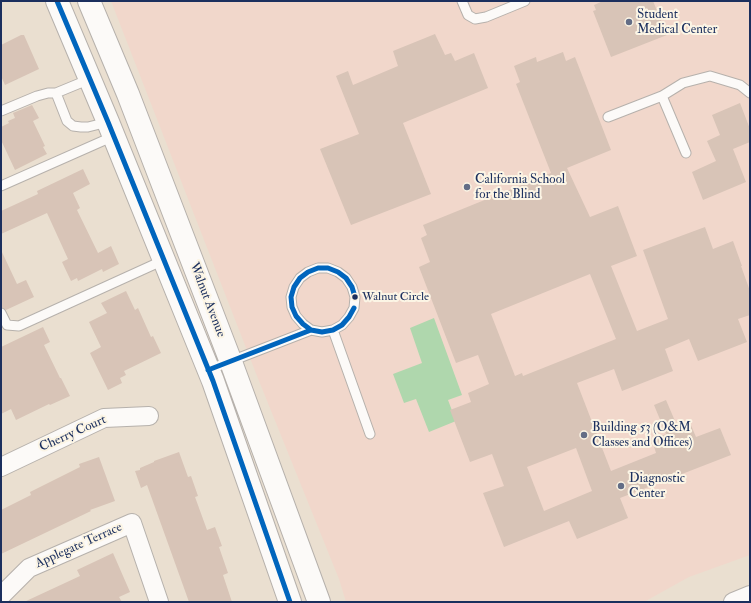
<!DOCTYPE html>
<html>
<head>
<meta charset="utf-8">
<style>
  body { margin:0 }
  #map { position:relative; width:751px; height:603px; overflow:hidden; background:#eadfd0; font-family:"IM FELL Double Pica",serif }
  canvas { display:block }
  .frame { position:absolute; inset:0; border:2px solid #1b2f5e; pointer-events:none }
</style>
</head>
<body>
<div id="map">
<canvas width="751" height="603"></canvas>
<div class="frame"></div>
</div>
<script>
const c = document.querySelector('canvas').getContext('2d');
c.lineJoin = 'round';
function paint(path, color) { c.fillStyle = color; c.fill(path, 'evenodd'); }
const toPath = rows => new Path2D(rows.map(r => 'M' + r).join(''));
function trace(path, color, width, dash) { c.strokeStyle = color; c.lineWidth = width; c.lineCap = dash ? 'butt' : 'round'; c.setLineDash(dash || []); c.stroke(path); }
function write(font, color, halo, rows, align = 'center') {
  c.font = font + ' "IM FELL Double Pica",serif'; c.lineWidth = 4; c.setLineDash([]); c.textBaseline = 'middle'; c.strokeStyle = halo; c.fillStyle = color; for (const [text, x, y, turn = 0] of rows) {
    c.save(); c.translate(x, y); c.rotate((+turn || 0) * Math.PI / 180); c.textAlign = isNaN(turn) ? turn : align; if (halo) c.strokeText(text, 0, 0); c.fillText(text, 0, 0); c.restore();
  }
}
const built = toPath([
  [111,1,750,1,750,555,689,577,644,602,346,602,339,579,257,376]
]);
const green = toPath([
  [434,318,462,395,448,400,456,421,429,432,416,399,404,403,393,374,422,363,410,328]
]);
const building = toPath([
  [603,1,653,1,667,35,611,57,593,11,596,10,594,5],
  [435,34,445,55,451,53,455,61,474,53,488,88,403,123,431,194,351,225,320,149,359,134,336,76,348,71,353,85,398,66,393,51],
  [21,35,24,35,39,69,5,85,1,76,1,45],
  [563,52,566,61,575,57,611,150,567,168,590,217,618,206,637,256,611,266,637,331,668,319,643,250,705,227,713,249,733,241,742,266,741,266,750,291,750,315,738,319,747,342,698,361,689,339,665,349,673,371,622,391,614,369,577,383,611,471,656,453,652,440,666,434,654,405,666,400,678,428,690,423,696,437,720,428,731,455,620,498,628,518,577,539,569,521,504,547,483,493,504,486,492,454,470,462,450,410,471,402,468,393,489,384,478,355,456,363,419,267,430,262,421,238,427,235,423,225,551,173,516,84,520,82,514,66,536,57,537,62],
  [590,274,616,339,523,376,522,373,515,376,491,314],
  [576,448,592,491,544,511,527,467],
  [740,103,750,129,750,142,733,149,746,182,703,200,692,172,716,161,707,141,720,135,712,115],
  [32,105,39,118,33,121,45,146,43,147,47,154,15,170,1,140,1,127,9,123,8,121,15,118,13,113],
  [83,169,90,184,73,193,80,208,77,210,98,253,111,246,119,264,103,272,102,269,78,281,77,278,71,281,62,262,68,259,47,213,1,234,1,211,38,194,37,191],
  [1,250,17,284,26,280,34,297,6,310,1,307],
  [126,291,135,310,138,308,151,337,153,336,161,353,124,371,126,375,120,378,122,383,108,390,90,353,101,347,89,322,107,313,101,303],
  [43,327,50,342,44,345,60,378,61,378,70,396,50,405,49,404,16,420,11,409,1,414,1,347],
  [179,452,188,477,191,476,198,496,195,497,207,530,215,527,222,546,219,547,228,573,223,575,232,602,189,602,147,485,141,488,135,471,140,470,140,468,154,462,154,461],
  [99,457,115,501,90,510,91,511,1,554,1,510,31,495,30,492,80,467,79,464],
  [113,553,130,592,119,597,122,602,24,602,80,576,77,570]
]);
const service = toPath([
  [462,1,468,15,475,19,486,17,525,1],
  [90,79,56,93,67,121,73,126,81,127,88,127,108,122],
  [662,96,686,153],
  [1,111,37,96,48,93,56,93],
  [608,117,662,96,683,83,710,76,740,85,750,93],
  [1,186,114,136],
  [1,313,7,325,19,326,164,260],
  [333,330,370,434],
  [208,370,311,330,322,332,333,330,342,325,349,317,354,308,355,297,352,287,346,278,338,272,328,268,318,268,308,272,300,278,294,287,291,297,292,307,296,316,303,324,311,330]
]);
const minor = toPath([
  [1,467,104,418,149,416],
  [1,596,29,568,132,523,159,602],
  [733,602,750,595]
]);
const secondary = toPath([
  [57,1,108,122,213,381,290,602],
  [89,1,128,94,231,362,319,602]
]);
const bus1 = toPath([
  [57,1,108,122,213,381,290,602],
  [354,308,349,317,342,325,333,330,322,332,311,330,303,324,296,316,292,307,291,297,294,287,300,278,308,272,318,268,328,268,338,272,346,278,352,287,355,297],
  [208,370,311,330]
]);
const markers = [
  [629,22,4,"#636d86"],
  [467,187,4,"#636d86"],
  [355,297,3.5,"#1b2f5e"],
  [584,435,4,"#636d86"],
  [621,486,4,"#636d86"]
];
const busNames = [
  ["Walnut Circle",362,297]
];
const poiNames = [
  ["Student",637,15],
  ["Medical Center",637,30],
  ["California School",475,180],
  ["for the Blind",475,195],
  ["Building 53 (O&M",592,428],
  ["Classes and Offices)",592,443],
  ["Diagnostic",629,479],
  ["Center",629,494]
];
const streetNames = [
  ["Walnut Avenue",207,300,69],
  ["Cherry Court",73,434,-24],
  ["Applegate Terrace",79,546,-24]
];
paint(built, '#f1d7cb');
paint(green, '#afd7ad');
paint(building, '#d8c4b7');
trace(service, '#b6b1ac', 11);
trace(minor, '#b6b1ac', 20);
trace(secondary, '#b6b1ac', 24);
trace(service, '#fcfaf8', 9);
trace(minor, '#fcfaf8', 18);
trace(secondary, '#fcfaf8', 22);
trace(bus1, '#0065bd', 5);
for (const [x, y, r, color] of markers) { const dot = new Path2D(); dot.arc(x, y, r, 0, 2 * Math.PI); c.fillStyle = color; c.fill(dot); trace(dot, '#fcf5e5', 1.5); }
write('12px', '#1b2f5e', '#fcf5e5', busNames, 'left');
write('13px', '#1b2f5e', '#fcf5e5', poiNames, 'left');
write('13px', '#1b2f5e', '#fcf5e5', streetNames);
</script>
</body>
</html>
